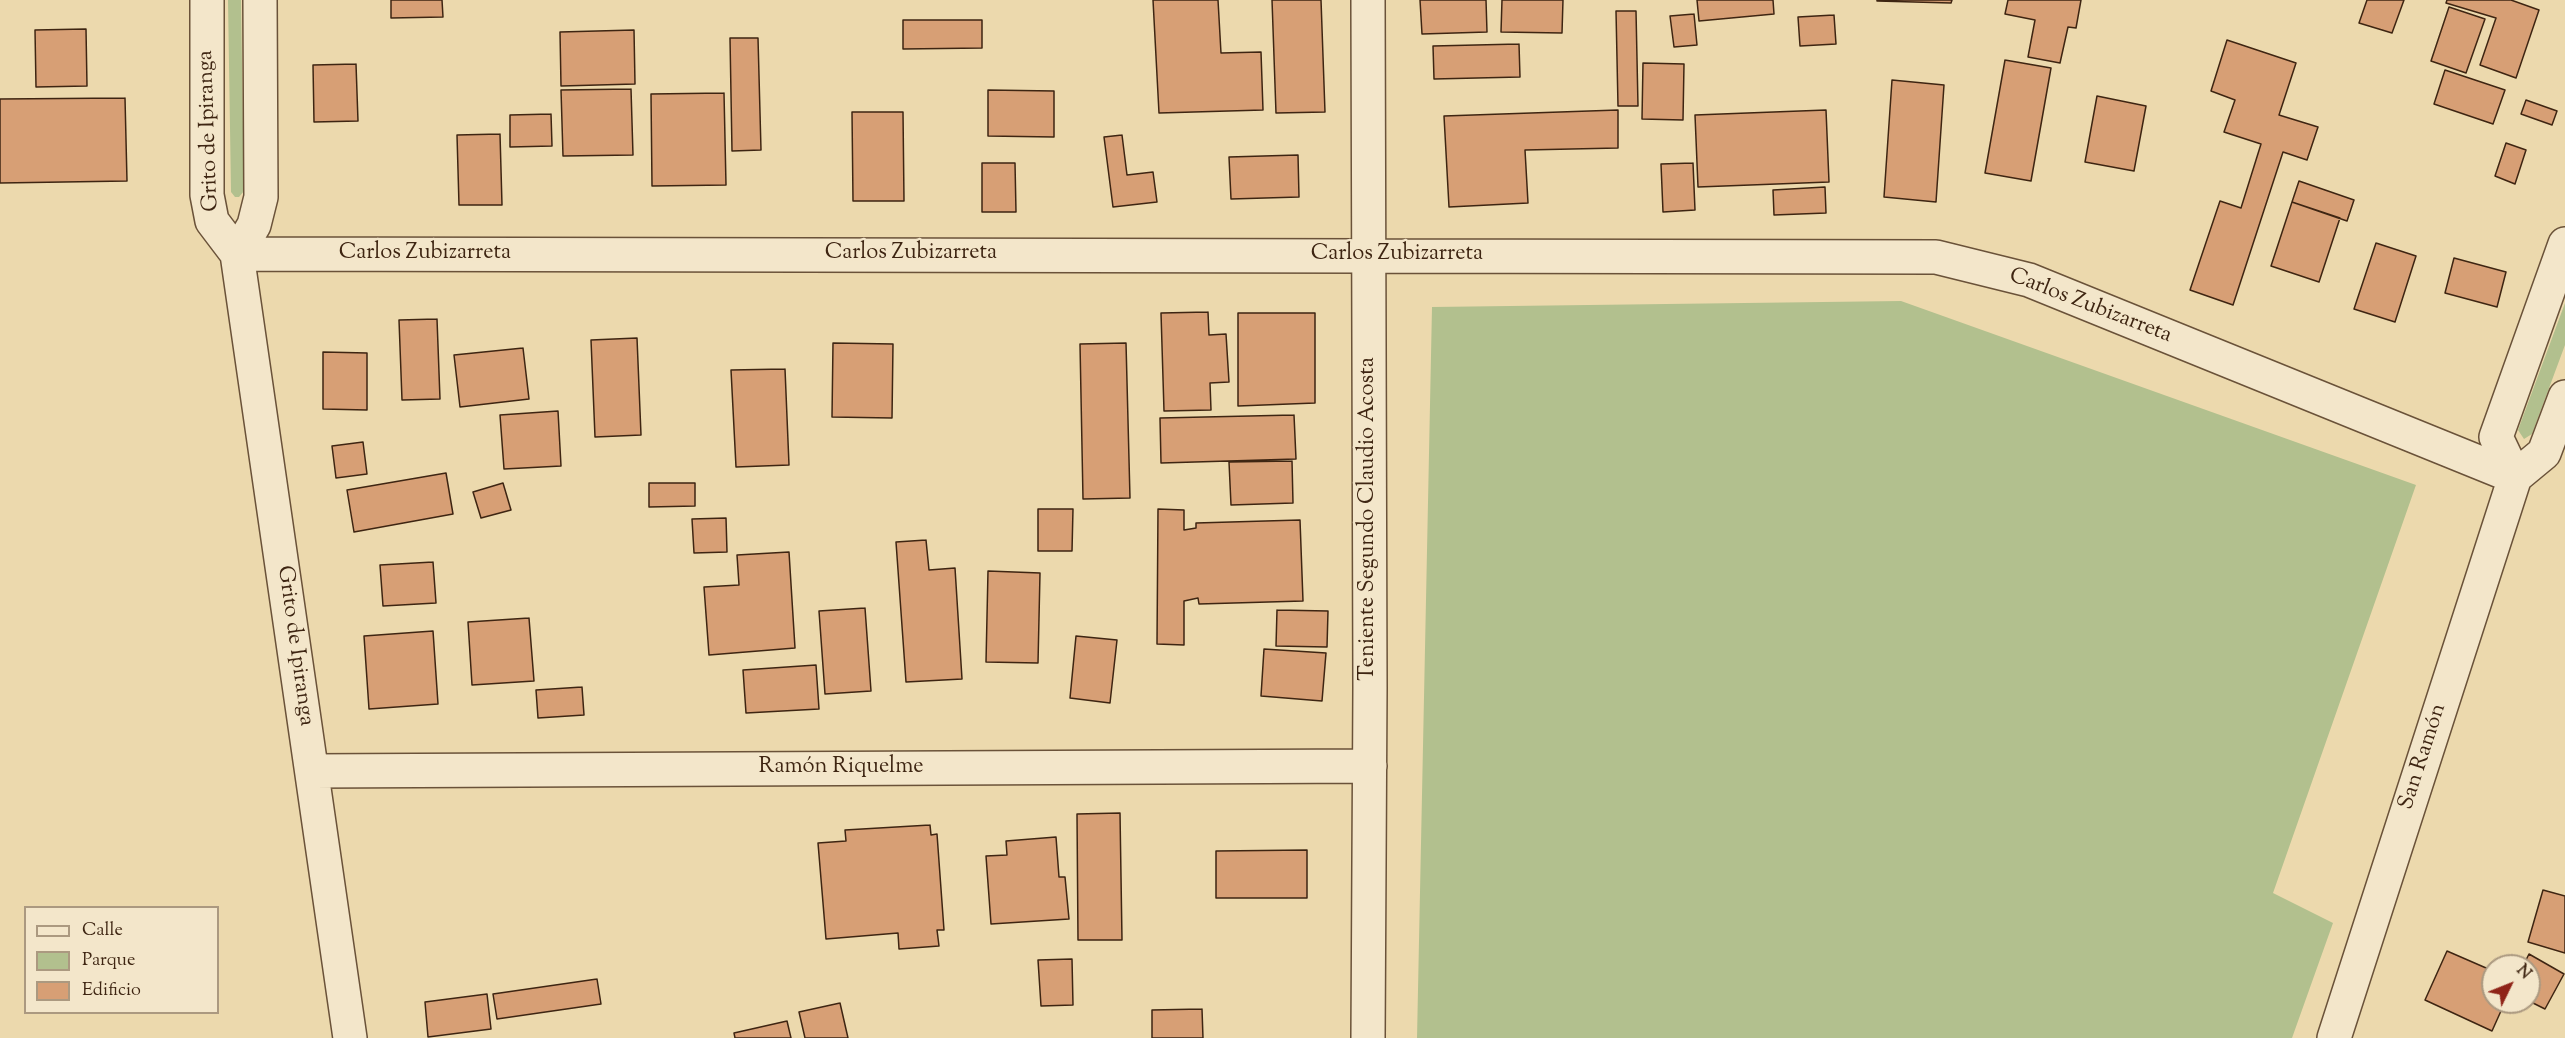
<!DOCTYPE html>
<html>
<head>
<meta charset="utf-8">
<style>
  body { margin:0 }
  #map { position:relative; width:2565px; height:1038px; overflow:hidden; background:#ecd9ad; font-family:"Sorts Mill Goudy",serif }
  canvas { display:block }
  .legend { position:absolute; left:24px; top:906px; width:195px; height:108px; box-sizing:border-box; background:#f3e6ca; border:2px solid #ab9980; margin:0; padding:8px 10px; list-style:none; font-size:18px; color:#3e2512 }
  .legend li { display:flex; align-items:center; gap:12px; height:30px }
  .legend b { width:30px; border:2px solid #ab9980 }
  .north { position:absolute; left:2481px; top:954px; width:60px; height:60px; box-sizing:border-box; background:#f3e6ca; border:2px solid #ab9980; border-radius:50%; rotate:47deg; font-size:16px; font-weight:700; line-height:24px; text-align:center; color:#3e2512 }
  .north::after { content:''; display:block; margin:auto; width:21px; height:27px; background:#8f2418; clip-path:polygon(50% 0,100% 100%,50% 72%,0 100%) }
</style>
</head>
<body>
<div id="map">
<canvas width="2565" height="1038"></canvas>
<ul class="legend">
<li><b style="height:8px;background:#f3e6ca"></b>Calle</li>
<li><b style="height:16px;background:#b2c08e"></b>Parque</li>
<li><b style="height:16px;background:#d79f75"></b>Edificio</li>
</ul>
<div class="north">N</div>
</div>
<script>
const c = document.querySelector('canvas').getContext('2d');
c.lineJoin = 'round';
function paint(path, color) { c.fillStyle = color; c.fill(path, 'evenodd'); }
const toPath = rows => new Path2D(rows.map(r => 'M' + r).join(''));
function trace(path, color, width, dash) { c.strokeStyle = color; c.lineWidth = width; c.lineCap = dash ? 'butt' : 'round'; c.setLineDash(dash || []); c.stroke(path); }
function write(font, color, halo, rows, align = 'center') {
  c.font = font + ' "Sorts Mill Goudy",serif'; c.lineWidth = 4.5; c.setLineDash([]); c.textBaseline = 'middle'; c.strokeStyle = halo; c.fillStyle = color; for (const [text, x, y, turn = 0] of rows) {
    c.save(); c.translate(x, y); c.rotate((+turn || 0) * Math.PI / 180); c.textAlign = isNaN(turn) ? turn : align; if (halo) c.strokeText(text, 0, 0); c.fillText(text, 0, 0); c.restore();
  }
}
const green = toPath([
  [228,0,241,0,244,191,239,197,235,197,231,192],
  [1901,301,2416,485,2273,893,2333,923,2292,1038,1417,1038,1432,307],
  [2565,303,2565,345,2532,434,2524,439,2518,430]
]);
const building = toPath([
  [391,0,442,0,443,17,391,18,391,0],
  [1153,0,1218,0,1221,53,1261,52,1263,110,1159,113,1153,0],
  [1272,0,1321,0,1325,112,1276,113,1272,0],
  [1420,0,1486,0,1487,32,1422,34,1420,0],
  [1502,0,1563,0,1562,33,1501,32,1502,0],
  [1697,0,1773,0,1774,14,1699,21,1697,0],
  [1877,0,1952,0,1951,3,1877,1,1877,0],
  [2008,0,2081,0,2076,28,2068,27,2060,63,2028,57,2035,20,2005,14,2008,0],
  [2367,0,2404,0,2392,33,2359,23,2367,0],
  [2447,0,2511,0,2539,10,2516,78,2480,65,2496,18,2446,3,2447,0],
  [2449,7,2485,19,2466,73,2431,61,2449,7],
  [1616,11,1636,11,1638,106,1618,106,1616,11],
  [1694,14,1697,45,1674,47,1670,16,1694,14],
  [1834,15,1836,44,1800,46,1798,17,1834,15],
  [903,20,982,20,982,48,903,49,903,20],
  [86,29,87,86,36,87,35,30,86,29],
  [634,30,635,84,561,86,560,32,634,30],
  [730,38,758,38,761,150,732,151,730,38],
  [2227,40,2296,63,2279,115,2318,127,2307,160,2283,152,2233,305,2190,290,2220,201,2241,208,2261,144,2224,132,2235,100,2211,91,2227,40],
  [1519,44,1520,77,1434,79,1433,46,1519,44],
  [2005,60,2051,68,2031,181,1985,173,2005,60],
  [1643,63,1684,64,1683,120,1642,119,1643,63],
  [356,64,358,121,314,122,313,65,356,64],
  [2445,70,2505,90,2493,124,2434,104,2445,70],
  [1892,80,1944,85,1936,202,1884,197,1892,80],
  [631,89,633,155,563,156,561,90,631,89],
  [988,90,1054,91,1054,137,988,136,988,90],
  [724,93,726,185,652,186,651,94,724,93],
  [2097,96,2146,106,2134,171,2085,162,2097,96],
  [125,98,127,181,0,183,0,99,125,98],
  [2526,100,2557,111,2552,125,2521,114,2526,100],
  [1618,110,1618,148,1525,150,1528,203,1449,207,1444,116,1618,110],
  [1826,110,1829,182,1698,187,1695,115,1826,110],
  [852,112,903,112,904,201,853,201,852,112],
  [551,114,552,146,510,147,510,115,551,114],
  [500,134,502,205,459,205,457,135,500,134],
  [1122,135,1127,175,1153,172,1157,202,1113,207,1104,137,1122,135],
  [2506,143,2526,150,2515,184,2495,176,2506,143],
  [1298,155,1299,197,1231,199,1229,157,1298,155],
  [982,163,1015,163,1016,212,982,212,982,163],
  [1693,163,1695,210,1663,212,1661,164,1693,163],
  [2299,181,2354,200,2347,221,2292,202,2299,181],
  [1825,187,1826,213,1774,215,1773,190,1825,187],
  [2292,202,2340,218,2319,282,2271,266,2292,202],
  [2376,243,2416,256,2395,322,2354,309,2376,243],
  [2454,258,2506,272,2497,307,2445,293,2454,258],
  [1208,312,1209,335,1226,334,1229,382,1210,383,1211,410,1164,411,1161,313,1208,312],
  [1238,313,1315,313,1315,403,1238,406,1238,313],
  [437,319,440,399,402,400,399,320,437,319],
  [637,338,641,435,595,437,591,340,637,338],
  [833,343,893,344,892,418,832,417,833,343],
  [1126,343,1130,498,1083,499,1080,344,1126,343],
  [523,348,529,399,460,407,454,355,523,348],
  [323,352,367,353,367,410,323,409,323,352],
  [785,369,789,465,736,467,731,370,785,369],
  [558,411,561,466,504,469,500,415,558,411],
  [1294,415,1296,459,1161,463,1160,418,1294,415],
  [363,442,367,474,336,478,332,446,363,442],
  [1292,461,1293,503,1231,505,1229,462,1292,461],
  [446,473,453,514,354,532,347,490,446,473],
  [503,483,511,510,481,518,473,492,503,483],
  [649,483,695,483,695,506,649,507,649,483],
  [1038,509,1073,509,1072,551,1038,551,1038,509],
  [1158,509,1184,510,1184,530,1196,528,1196,523,1300,520,1303,601,1199,604,1198,598,1184,601,1184,645,1157,644,1158,509],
  [726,518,727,552,694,553,692,519,726,518],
  [926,540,929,570,955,568,962,679,906,682,896,542,926,540],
  [789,552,795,648,709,655,704,587,739,585,737,555,789,552],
  [433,562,436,603,383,606,380,565,433,562],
  [988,571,1040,573,1038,663,986,662,988,571],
  [865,608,871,691,825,694,819,611,865,608],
  [1277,610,1328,611,1327,647,1276,646,1277,610],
  [529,618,534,681,472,685,468,622,529,618],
  [433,631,438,704,369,709,364,636,433,631],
  [1076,636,1117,640,1110,703,1070,698,1076,636],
  [1264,649,1326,653,1322,701,1261,696,1264,649],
  [816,665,819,709,746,713,743,670,816,665],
  [582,687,584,715,538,718,536,690,582,687],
  [1120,813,1122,940,1078,940,1077,814,1120,813],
  [930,825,931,835,937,834,944,930,937,930,939,946,899,949,898,933,826,939,818,843,846,841,845,830,930,825],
  [1056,837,1059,877,1065,877,1069,919,991,924,986,856,1007,855,1006,841,1056,837],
  [1307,850,1307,898,1216,898,1216,851,1307,850],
  [2543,890,2565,896,2565,953,2528,942,2543,890],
  [2447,951,2493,971,2493,1002,2505,1002,2492,1031,2425,1000,2447,951],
  [2529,954,2564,974,2545,1009,2529,1001,2529,966,2523,966,2529,954],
  [1072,959,1073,1005,1041,1006,1038,960,1072,959],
  [597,979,601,1004,497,1019,493,994,597,979],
  [487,994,491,1029,428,1037,425,1002,487,994],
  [840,1003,848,1038,805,1038,799,1012,840,1003],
  [1202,1009,1203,1038,1152,1038,1152,1010,1202,1009],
  [787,1021,791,1038,735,1038,734,1033,787,1021]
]);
const minor = toPath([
  [207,0,207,195,212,221,237,254,350,1038],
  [237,254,1936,257,2029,280,2515,477],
  [237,254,254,225,261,197,260,0],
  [2515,477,2496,437,2565,244],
  [312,771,1370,766],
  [1368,1038,1370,687,1368,0],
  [2334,1038,2515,477,2544,453,2565,397]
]);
const streetNames = [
  ["Grito de Ipiranga",210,131,-92],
  ["Carlos Zubizarreta",425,254],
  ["Carlos Zubizarreta",911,254],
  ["Carlos Zubizarreta",1397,255],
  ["Carlos Zubizarreta",2090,307,21],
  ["Teniente Segundo Claudio Acosta",1369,519,-90],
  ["Grito de Ipiranga",294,646,82],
  ["San Ramón",2424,757,-72],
  ["Ramón Riquelme",841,768]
];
paint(green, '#b2c08e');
paint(building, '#d79f75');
trace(building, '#3e2512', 1.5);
trace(minor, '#6a5239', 36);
trace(minor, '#f3e6ca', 33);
write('22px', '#3e2512', '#f3e6ca', streetNames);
</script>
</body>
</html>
